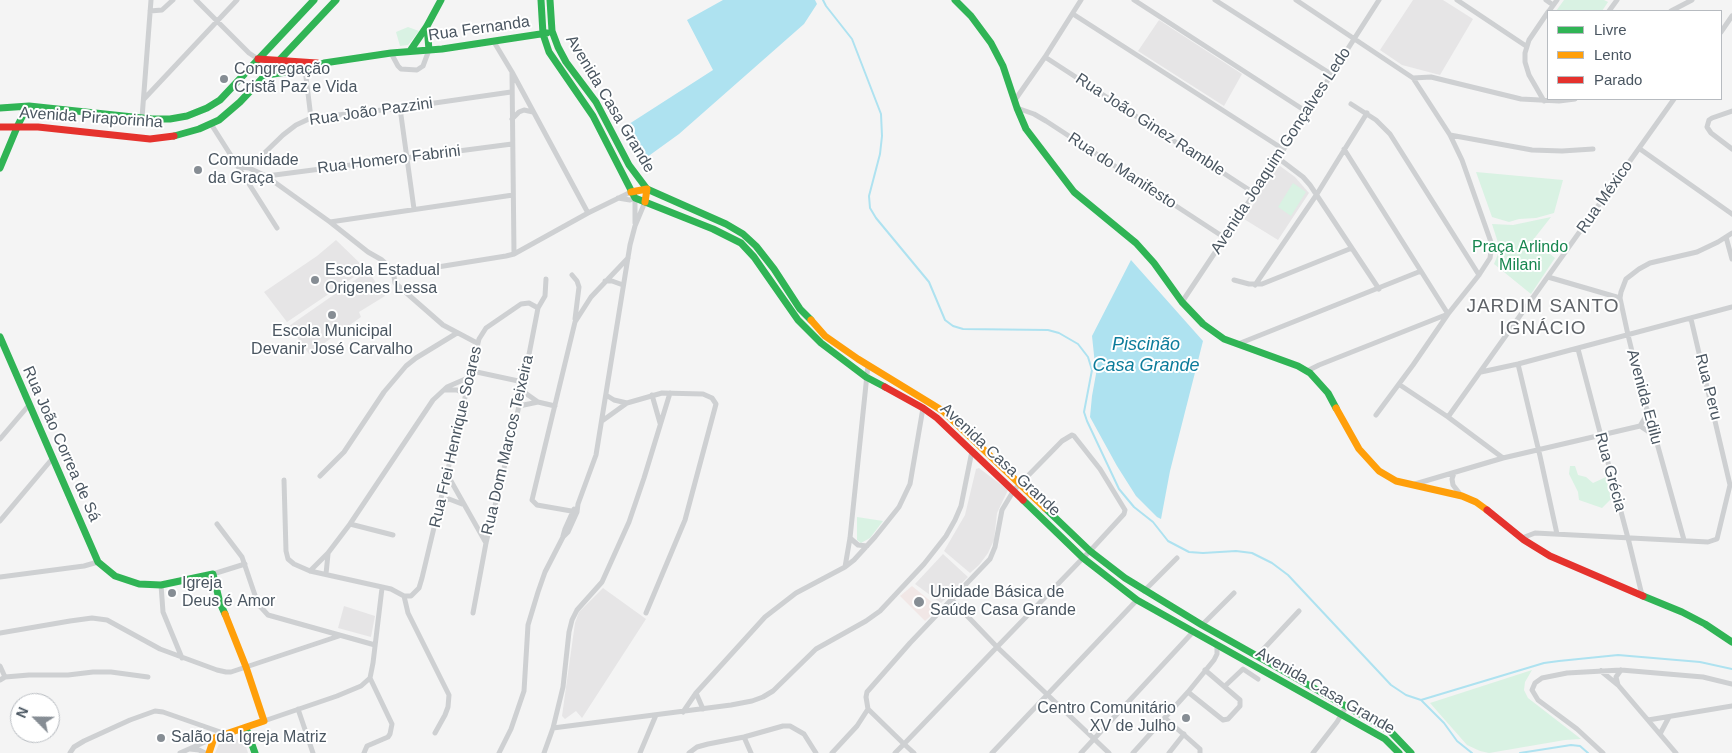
<!DOCTYPE html>
<html>
<head>
<meta charset="utf-8">
<style>
  body { margin:0 }
  #map { position:relative; width:1732px; height:753px; overflow:hidden; background:#f4f4f4; font-family:Helvetica,sans-serif }
  canvas { display:block }
  .legend { position:absolute; left:1547px; top:10px; width:175px; height:90px; box-sizing:border-box; background:#fff; border:1px solid #b7bbc0; margin:0; padding:6px 9px; list-style:none; font-size:15px; color:#4a5661 }
  .legend li { display:flex; align-items:center; gap:10px; height:25px }
  .legend b { width:25px; border:1px solid #b7bbc0 }
  .north { position:absolute; left:10px; top:693px; width:50px; height:50px; box-sizing:border-box; background:#fff; border:1px solid #b7bbc0; border-radius:50%; rotate:293deg; font-size:14px; font-weight:700; line-height:20px; text-align:center; color:#4a5661 }
  .north::after { content:''; display:block; margin:auto; width:18px; height:22px; background:#868d94; clip-path:polygon(50% 0,100% 100%,50% 72%,0 100%) }
</style>
</head>
<body>
<div id="map">
<canvas width="1732" height="753"></canvas>
<ul class="legend">
<li><b style="height:6px;background:#30b455"></b>Livre</li>
<li><b style="height:6px;background:#ff9f0a"></b>Lento</li>
<li><b style="height:6px;background:#e5322d"></b>Parado</li>
</ul>
<div class="north">N</div>
</div>
<script>
const c = document.querySelector('canvas').getContext('2d');
c.lineJoin = 'round';
function paint(path, color) { c.fillStyle = color; c.fill(path, 'evenodd'); }
const toPath = rows => new Path2D(rows.map(r => 'M' + r).join(''));
function trace(path, color, width, dash) { c.strokeStyle = color; c.lineWidth = width; c.lineCap = dash ? 'butt' : 'round'; c.setLineDash(dash || []); c.stroke(path); }
function write(font, color, halo, rows, align = 'center') {
  c.font = font + ' Helvetica,sans-serif'; c.lineWidth = 4; c.setLineDash([]); c.textBaseline = 'middle'; c.strokeStyle = halo; c.fillStyle = color; for (const [text, x, y, turn = 0] of rows) {
    c.save(); c.translate(x, y); c.rotate((+turn || 0) * Math.PI / 180); c.textAlign = isNaN(turn) ? turn : align; if (halo) c.strokeText(text, 0, 0); c.fillText(text, 0, 0); c.restore();
  }
}
const education = toPath([
  [1413,0,1443,0,1473,19,1440,75,1402,65,1380,50],
  [1159,20,1242,74,1224,106,1138,51],
  [1280,166,1295,177,1309,193,1278,240,1244,219,1277,167],
  [336,240,366,269,287,322,264,292,317,256],
  [368,271,385,296,359,312,361,317,309,354,289,326],
  [979,468,1008,490,997,513,994,540,988,553,979,565,970,573,944,551,965,515,976,469],
  [943,554,968,577,941,603,915,584],
  [603,588,646,619,582,718,576,711,565,719,562,716,575,623,579,612],
  [344,606,375,616,371,637,338,628],
  [240,739,244,740,248,753,215,753,219,744,228,741]
]);
const medical = toPath([
  [912,586,939,608,925,621,900,596]
]);
const green = toPath([
  [1564,0,1604,0,1608,2,1602,11,1556,11],
  [408,27,419,31,408,45,400,46,396,32],
  [1476,172,1563,180,1554,213,1536,218,1519,219,1509,222,1492,217],
  [1293,183,1306,192,1291,216,1278,207],
  [1551,217,1533,240,1555,258,1531,294,1494,264,1500,249,1492,224,1513,225],
  [1570,466,1575,466,1578,475,1586,477,1593,483,1606,477,1611,499,1602,508,1579,500,1578,492,1569,474],
  [857,517,883,521,870,538,861,543,857,540],
  [1532,670,1525,682,1524,690,1528,698,1581,739,1565,740,1489,753,1480,751,1467,745,1430,703]
]);
const water = toPath([
  [723,0,815,0,817,4,804,24,679,134,643,160,629,133,629,124,713,70,687,20],
  [1131,260,1203,341,1170,471,1161,519,1157,517,1136,496,1117,466,1090,417,1092,396,1096,374,1092,336]
]);
const stream = toPath([
  [823,0,826,6,852,39,881,114,882,136,880,154,869,196,870,208,876,218,929,282,945,320,953,326,963,329,1048,330,1059,333,1078,344,1088,357,1092,370,1084,412,1087,421,1119,489,1134,507,1153,522,1168,541,1189,552,1203,553,1236,551,1252,553,1272,563,1288,575,1391,685,1406,695,1421,700,1444,723,1457,741,1472,753],
  [1421,700,1544,663,1559,661,1618,655,1700,662,1732,669],
  [1520,753,1571,745,1580,746,1588,753]
]);
const street = toPath([
  [196,0,249,53,258,59],
  [1134,0,1307,112],
  [1215,0,1331,74],
  [1296,0,1413,78,1450,135,1462,160,1492,245,1490,258,1479,275,1448,314,1413,365,1376,415],
  [1457,0,1526,46],
  [1546,0,1553,5],
  [150,11,162,10,173,0],
  [1549,11,1557,0],
  [1609,11,1617,0],
  [1671,11,1692,0],
  [1073,14,1283,149],
  [1721,32,1732,16],
  [494,42,512,72,588,213],
  [391,53,398,66,401,69,417,70,423,66,429,50],
  [1045,57,1254,193],
  [305,69,311,118],
  [512,73,514,254],
  [1413,78,1431,77,1521,99,1559,101,1575,99],
  [144,99,237,0],
  [1015,100,1045,57,1081,0],
  [1544,101,1529,75,1525,62,1525,53,1529,40,1548,12],
  [1351,104,1376,120,1390,134,1479,275],
  [400,108,414,209],
  [1017,108,1034,114,1046,121,1225,238],
  [1732,111,1712,118,1709,120,1707,127,1711,133,1732,149],
  [142,118,151,0],
  [512,119,519,112,524,110,533,112],
  [211,124,277,228],
  [1450,135,1532,150,1562,151,1593,149],
  [1640,149,1732,214],
  [1278,158,1303,177,1310,185,1379,289],
  [239,167,249,168,266,176,330,222,368,252,382,260,393,270,395,283,443,325,477,343],
  [249,168,283,135,296,125,311,118,400,108,511,92],
  [267,176,512,144],
  [618,198,630,200,635,198,635,223],
  [330,222,513,195],
  [1726,237,1732,259],
  [394,274,506,256,514,254,588,213,631,192],
  [572,275,577,281,579,287,575,319],
  [1548,277,1620,298],
  [1234,280,1249,284,1262,284,1352,248],
  [605,281,612,281,623,285],
  [1255,285,1317,194,1367,113],
  [1182,302,1278,158,1379,0],
  [1238,344,1421,271],
  [1578,349,1629,542,1642,595],
  [1518,364,1540,456,1557,534],
  [472,371,523,382],
  [1307,371,1319,365,1448,314,1344,149],
  [1481,372,1518,364,1732,307],
  [1400,385,1448,417,1503,458],
  [445,390,457,390,465,394],
  [521,390,538,402,555,406],
  [606,395,614,400,627,403],
  [652,395,660,423],
  [519,406,538,402],
  [1448,417,1674,99],
  [602,421,627,403,662,393,703,394,712,398,716,404,685,520,646,613],
  [1640,426,1646,416,1648,410],
  [0,439,29,405],
  [1454,473,1452,479,1453,485,1460,494],
  [447,474,486,543],
  [320,476,344,452,384,392,406,366,416,358,457,333],
  [284,480,286,551,288,559,294,564,310,571,391,589,404,596,411,596,419,588,422,578,479,339,486,328,521,304,529,303,538,308],
  [1415,484,1503,458,1640,426,1655,436],
  [440,503,449,499,462,504],
  [577,512,537,505,532,500,575,322,591,297,628,258],
  [0,521,52,459],
  [217,524,242,557,258,604,268,615,375,645],
  [350,524,393,535],
  [563,536,565,529,574,509],
  [850,538,858,545,867,546],
  [1522,538,1535,533,1708,542,1717,539,1730,485,1691,319],
  [1684,540,1655,436,1644,400,1628,335,1620,298,1621,292,1626,279,1639,269,1650,263,1697,252,1718,242,1732,233],
  [845,567,850,538,868,365],
  [310,571,328,553,350,524,433,400,447,387,470,377],
  [213,574,245,564],
  [326,574,328,554],
  [0,577,84,566,98,562],
  [161,585,163,612,182,658],
  [1144,591,1177,558],
  [404,596,408,613,449,695,448,707,445,715,435,733],
  [951,599,997,647,1109,753],
  [473,613,486,543,519,406,538,308,545,296,546,279],
  [1202,625,1234,593],
  [0,633,70,621,92,618,107,620,160,649,217,670,226,672,231,672,339,636],
  [1257,656,1299,611],
  [0,666,5,677],
  [1601,671,1618,685,1676,753],
  [0,680,5,677,29,675,68,675,93,672,111,672,148,677],
  [1618,685,1616,677,1621,670],
  [1225,686,1243,669,1258,679],
  [1188,692,1223,720,1228,719,1240,706,1240,700,1205,670],
  [696,693,703,709],
  [298,709,313,753],
  [683,712,696,693,765,617,796,593,845,567,854,560,875,537,899,507,910,484,923,408],
  [1165,718,1200,749,1200,753],
  [1648,720,1732,706],
  [264,721,337,696,361,686,370,678,373,663,382,588],
  [553,728,731,705,752,701,763,697,773,691,816,649,866,621,880,611,924,564,946,536,955,520,961,506,972,451],
  [1660,734,1669,717],
  [744,737,751,753],
  [190,749,199,750,205,753],
  [70,753,74,747,84,741,130,720,155,711,163,712,226,734],
  [180,753,214,738],
  [364,753,367,746,388,737,390,734,392,724,370,678],
  [499,753,511,729,524,691,528,625,538,592,545,572,563,537,568,532,577,512,578,504,596,455,630,245,635,226,645,202],
  [544,753,553,728,563,687,569,632,572,620,577,610,602,582,629,522,644,478,670,393],
  [640,753,656,715],
  [689,753,697,747,708,744,744,737,783,726,790,726,804,734,816,753],
  [832,753,857,726,868,709],
  [895,753,904,744,997,647,1083,558,1090,551,1124,514,1125,510,1100,469,1074,436,1072,435,1062,441,1014,490,1002,510,995,547,990,559,910,643,867,692,866,697,868,709,904,744,914,753],
  [992,753,1137,600],
  [1081,753,1193,632],
  [1133,753,1188,692,1214,660,1217,654,1217,645],
  [1169,753,1184,734],
  [1313,753,1337,722,1346,707],
  [1603,753,1577,729,1538,700,1532,690,1535,683,1542,678,1567,673,1621,670,1703,677,1732,684]
]);
const fast = toPath([
  [541,0,543,34,549,52,593,116,635,198,713,229,741,243,754,257,798,320,821,343,866,377,885,387],
  [550,0,552,31,558,47,566,62,596,102,629,165,647,189,726,224,743,234,756,246,774,269,800,309,811,320],
  [955,0,971,16,991,43,1003,66,1017,108,1026,129,1074,192,1136,243,1154,263,1182,302,1203,324,1224,339,1298,366,1310,373,1328,393,1336,408],
  [427,26,429,50],
  [410,51,427,26,441,0],
  [267,75,305,69,324,63,391,53,442,49,547,33],
  [0,108,29,106,152,119,170,119,187,116,207,108,220,100,314,0],
  [18,125,24,113,40,111],
  [174,136,199,129,219,120,240,102,336,0],
  [0,168,18,125],
  [0,337,98,562,115,576,139,584,161,585,213,574,220,603,225,614],
  [1023,500,1083,558,1137,600,1385,739,1399,753],
  [1045,508,1090,551,1125,578,1202,625,1390,731,1411,753],
  [1643,596,1682,612,1705,624,1732,642],
  [246,728,255,753]
]);
const slow = toPath([
  [631,192,647,189,645,202],
  [811,320,825,336,858,359,943,411,1045,508],
  [1336,408,1359,449,1379,471,1396,481,1462,496,1476,502,1487,510],
  [209,753,214,738,264,721,246,667,225,614]
]);
const jam = toPath([
  [258,59,317,63],
  [0,127,38,127,150,139,174,136],
  [885,387,923,408,937,418,1023,500],
  [1487,510,1524,540,1550,556,1643,596]
]);
const markers = [
  [224,79,5,"#868d94"],
  [198,170,5,"#868d94"],
  [315,280,5,"#868d94"],
  [332,315,5,"#868d94"],
  [172,593,5,"#868d94"],
  [919,602,6,"#868d94"],
  [1186,718,5,"#868d94"],
  [161,738,5,"#868d94"]
];
const streetNames = [
  ["Rua Fernanda",479,29,-8],
  ["Avenida Casa Grande",610,104,59],
  ["Rua João Pazzini",371,112,-8],
  ["Avenida Piraporinha",91,118,4],
  ["Rua João Ginez Ramble",1150,125,33],
  ["Avenida Joaquim Gonçalves Ledo",1281,151,-57],
  ["Rua Homero Fabrini",389,160,-7],
  ["Rua do Manifesto",1122,171,33],
  ["Rua México",1605,197,-55],
  ["Rua Peru",1708,387,76],
  ["Avenida Edilu",1644,397,75],
  ["Rua Frei Henrique Soares",456,437,-77],
  ["Rua João Correa de Sá",61,444,66],
  ["Rua Dom Marcos Teixeira",508,445,-77],
  ["Avenida Casa Grande",1000,460,43],
  ["Rua Grécia",1610,472,75],
  ["Avenida Casa Grande",1325,691,30]
];
const poiNames = [
  ["Congregação",234,70],
  ["Cristã Paz e Vida",234,88],
  ["Comunidade",208,161],
  ["da Graça",208,179],
  ["Escola Estadual",325,271],
  ["Origenes Lessa",325,289],
  ["Escola Municipal",332,332,"center"],
  ["Devanir José Carvalho",332,350,"center"],
  ["Igreja",182,584],
  ["Deus é Amor",182,602],
  ["Unidade Básica de",930,593],
  ["Saúde Casa Grande",930,611],
  ["Centro Comunitário",1176,709,"right"],
  ["XV de Julho",1176,727,"right"],
  ["Salão da Igreja Matriz",171,738]
];
const parkNames = [
  ["Praça Arlindo",1520,248],
  ["Milani",1520,266]
];
const waterNames = [
  ["Piscinão",1146,345],
  ["Casa Grande",1146,366]
];
const quarterNames = [
  ["JARDIM SANTO",1543,307],
  ["IGNÁCIO",1543,329]
];
paint(education, '#e6e5e6');
paint(medical, '#f1e7e6');
paint(green, '#d9f2e3');
paint(water, '#aee2f0');
trace(stream, '#aee2f0', 2);
trace(street, '#ced0d2', 5);
trace(fast, '#30b455', 7);
trace(slow, '#ff9f0a', 7);
trace(jam, '#e5322d', 7);
for (const [x, y, r, color] of markers) { const dot = new Path2D(); dot.arc(x, y, r, 0, 2 * Math.PI); c.fillStyle = color; c.fill(dot); trace(dot, '#fff', 2); }
write('16px', '#4a5661', '#fff', streetNames);
write('16px', '#4a5661', '#fff', poiNames, 'left');
write('16px', '#17864f', '#fff', parkNames);
write('italic 18px', '#0c7c9b', '#fff', waterNames);
c.letterSpacing = '1px';
write('19px', '#5f6368', '#fff', quarterNames);
c.letterSpacing = '0px';
</script>
</body>
</html>
